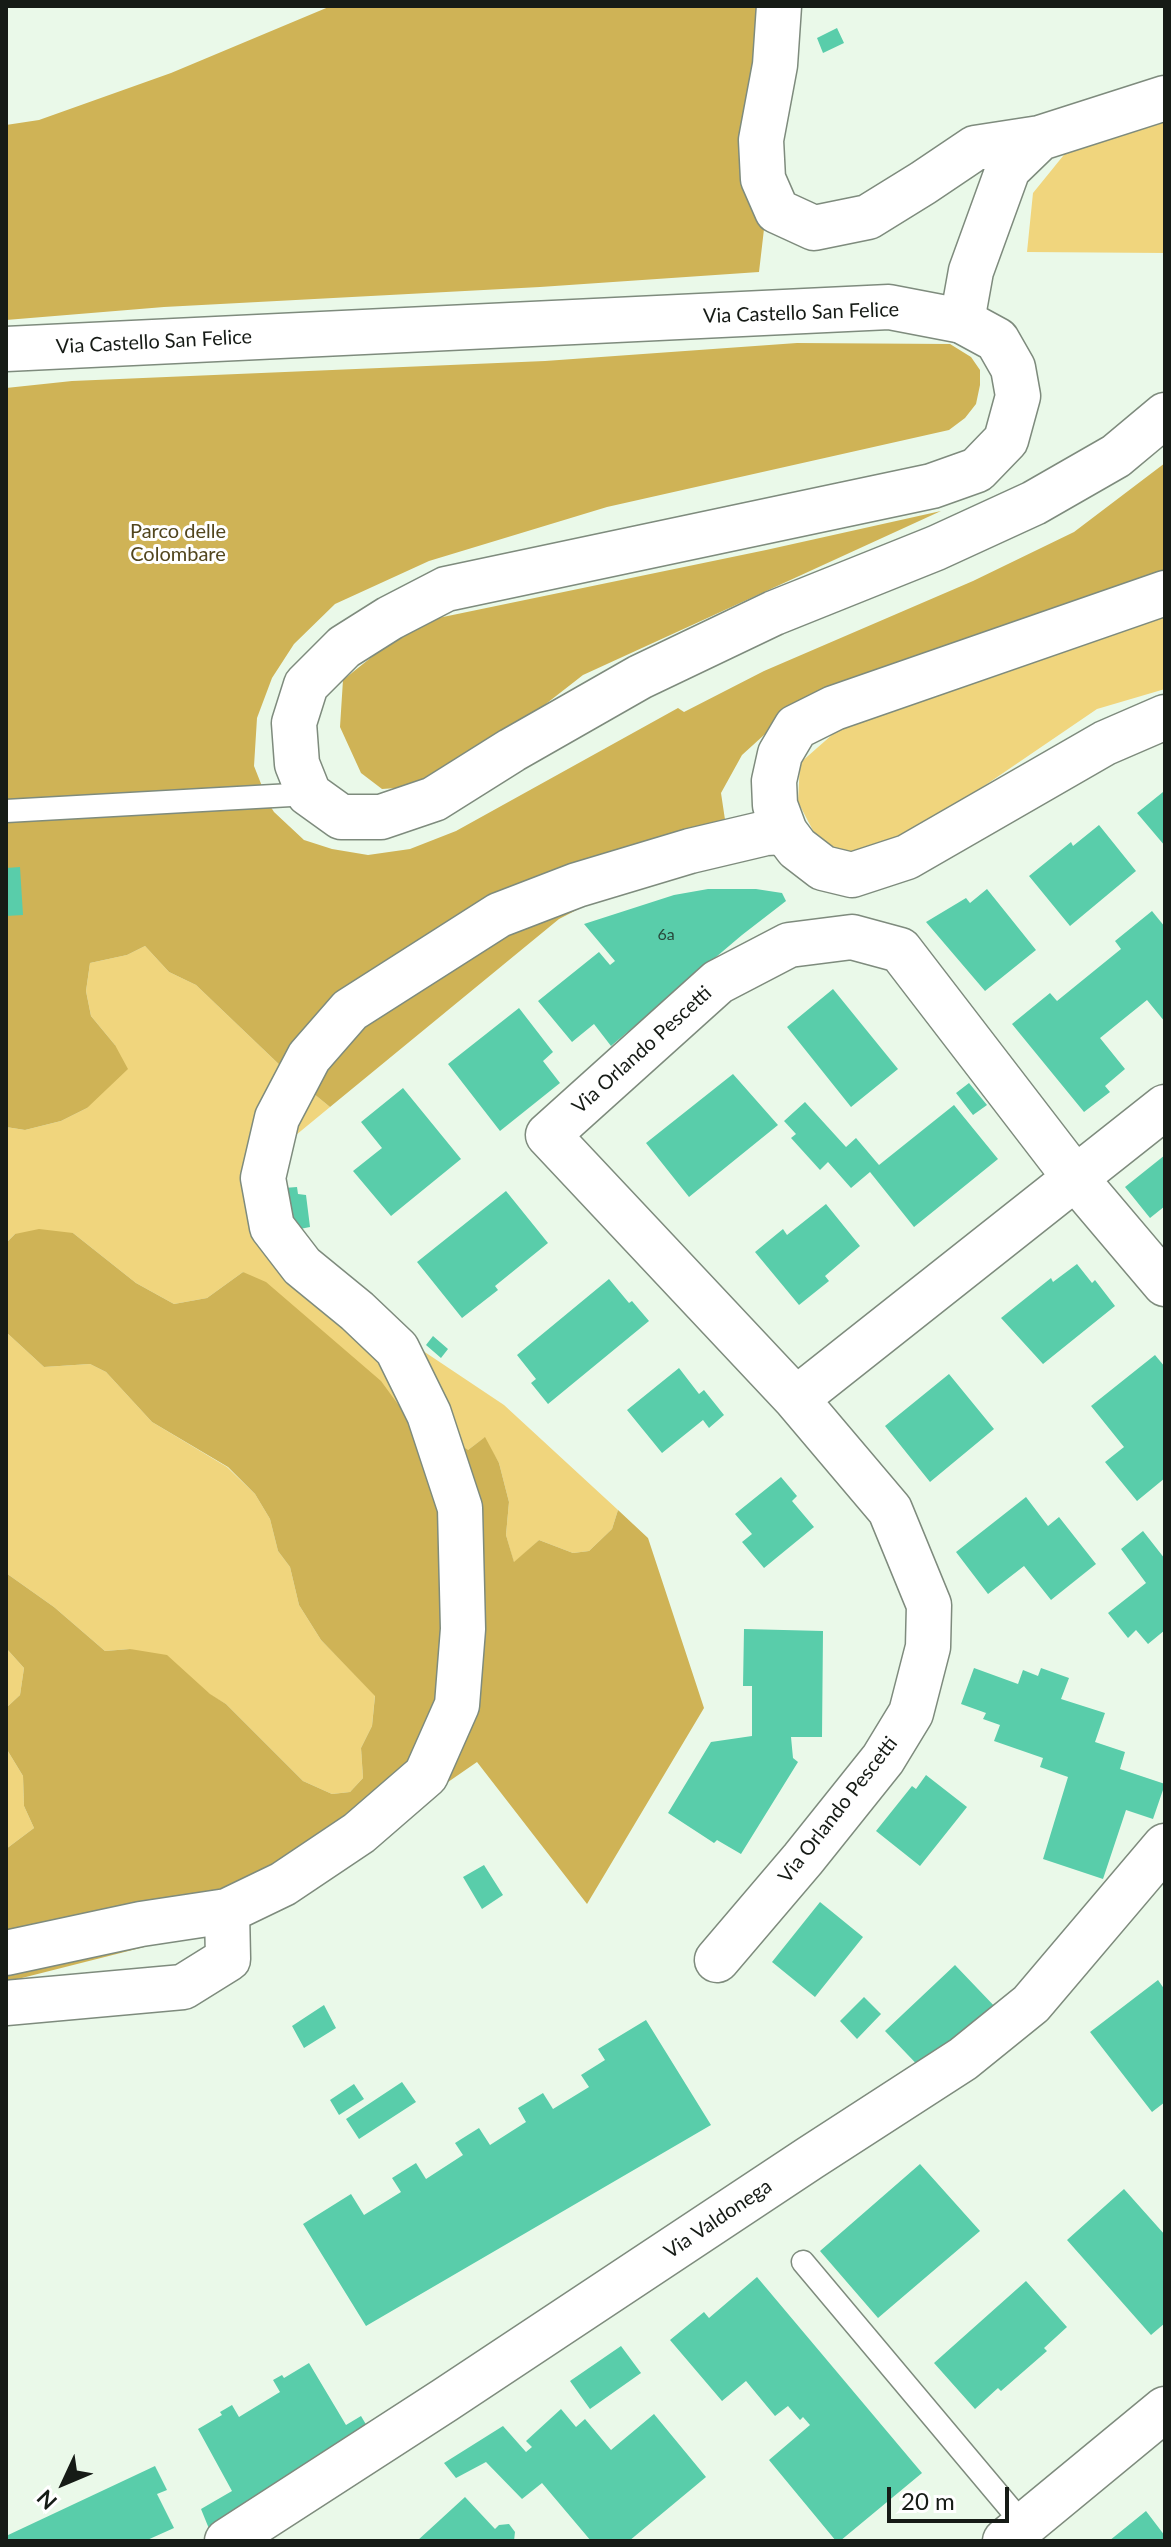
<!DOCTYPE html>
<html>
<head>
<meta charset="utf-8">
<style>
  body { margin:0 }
  #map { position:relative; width:1171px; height:2547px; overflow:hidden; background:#eaf9e9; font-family:Lato,sans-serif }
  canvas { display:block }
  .frame { position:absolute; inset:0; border:8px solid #161b16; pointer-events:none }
  .north { position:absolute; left:24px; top:2443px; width:80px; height:80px; -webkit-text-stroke:6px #fff; paint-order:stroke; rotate:226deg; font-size:22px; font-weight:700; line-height:32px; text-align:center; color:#161b16 }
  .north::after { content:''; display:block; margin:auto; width:28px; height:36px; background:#161b16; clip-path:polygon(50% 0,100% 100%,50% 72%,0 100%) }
  .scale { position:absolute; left:887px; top:2487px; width:122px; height:36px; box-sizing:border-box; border:4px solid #161b16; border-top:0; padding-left:10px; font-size:24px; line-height:28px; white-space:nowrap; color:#161b16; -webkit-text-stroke:6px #fff; paint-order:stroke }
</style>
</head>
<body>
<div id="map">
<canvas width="1171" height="2547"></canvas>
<div class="frame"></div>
<div class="north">N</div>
<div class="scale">20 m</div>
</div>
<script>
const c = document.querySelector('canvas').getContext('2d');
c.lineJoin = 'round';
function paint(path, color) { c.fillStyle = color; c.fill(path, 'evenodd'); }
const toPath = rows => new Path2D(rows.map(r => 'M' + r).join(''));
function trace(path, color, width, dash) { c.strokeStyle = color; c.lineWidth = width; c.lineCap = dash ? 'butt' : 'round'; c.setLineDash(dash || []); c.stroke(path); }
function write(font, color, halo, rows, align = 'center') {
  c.font = font + ' Lato,sans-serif'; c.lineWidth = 6; c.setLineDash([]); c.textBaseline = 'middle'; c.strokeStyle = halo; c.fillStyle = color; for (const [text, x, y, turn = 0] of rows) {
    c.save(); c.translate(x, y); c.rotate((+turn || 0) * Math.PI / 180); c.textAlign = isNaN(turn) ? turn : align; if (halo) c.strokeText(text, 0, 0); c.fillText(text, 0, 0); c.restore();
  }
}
const green = toPath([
  [1165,117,1165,253,1027,252,1033,193,1076,140],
  [1165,613,1165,689,1097,709,896,846,858,856,819,842,798,802,800,763,850,719],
  [145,946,169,972,196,985,286,1071,330,1107,279,1149,275,1252,504,1405,618,1510,612,1529,589,1551,573,1553,539,1540,514,1563,506,1535,509,1502,499,1463,484,1438,468,1450,418,1444,243,1272,207,1298,174,1304,136,1283,73,1233,15,1234,6,1243,6,1127,25,1130,61,1121,87,1108,115,1045,91,1016,86,991,90,963,127,955],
  [6,1332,44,1367,90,1364,106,1372,152,1422,227,1467,255,1494,270,1519,278,1551,290,1567,299,1605,321,1640,375,1695,372,1726,361,1748,363,1778,350,1792,332,1794,303,1781,226,1704,130,1649,105,1651,54,1607,6,1573],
  [6,1648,24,1668,20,1695,6,1708],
  [6,1748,23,1776,24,1806,34,1828,6,1849]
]);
const forest = toPath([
  [331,6,790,6,759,272,540,287,164,307,6,320,6,125,39,120,171,73],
  [797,343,950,344,971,357,980,370,980,385,976,404,965,418,949,430,607,507,429,561,335,604,294,644,272,678,257,718,254,766,269,804,274,812,304,840,332,849,368,855,410,849,456,831,678,708,684,712,764,671,973,581,1074,532,1165,463,1165,576,786,715,742,755,721,793,727,833,559,919,330,1107,286,1071,196,985,169,972,145,946,127,955,90,963,86,991,91,1016,115,1045,128,1069,87,1108,61,1121,25,1130,6,1127,6,388,72,381,545,361],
  [941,511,583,675,506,735,425,786,382,789,361,773,340,727,343,680,414,623,766,550],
  [39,1229,73,1233,136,1283,174,1304,207,1298,243,1272,266,1282,381,1381,408,1418,444,1434,468,1450,485,1437,499,1463,509,1502,506,1535,514,1562,539,1540,573,1553,589,1551,612,1529,618,1510,648,1538,704,1708,587,1904,477,1762,247,1921,6,1982,6,1849,34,1828,24,1806,23,1776,6,1748,6,1708,20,1695,24,1668,6,1648,6,1573,54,1607,105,1651,130,1649,167,1655,210,1694,226,1704,303,1781,332,1794,350,1792,363,1778,361,1748,372,1726,375,1696,321,1640,299,1605,290,1567,278,1551,270,1519,255,1494,228,1467,152,1422,106,1372,90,1364,44,1367,6,1332,6,1243,15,1234]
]);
const building = toPath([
  [837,28,844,43,823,53,817,38],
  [1163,792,1165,795,1165,846,1137,813],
  [1099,825,1136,871,1070,926,1029,876,1071,842,1073,846],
  [20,867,23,915,6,916,6,868],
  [708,889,756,889,782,893,786,901,742,935,611,1046,594,1024,572,1042,538,1001,599,952,610,965,615,961,584,924,674,895],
  [987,889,1036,950,985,991,926,922,966,898,970,903],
  [1152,911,1165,927,1165,1022,1147,1000,1100,1038,1125,1069,1105,1086,1110,1092,1084,1112,1012,1024,1050,993,1057,1001,1121,949,1115,941],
  [833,989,898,1069,851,1107,787,1027],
  [519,1008,553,1052,543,1061,560,1083,500,1131,448,1064],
  [733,1074,778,1125,689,1197,646,1143],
  [969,1083,987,1105,973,1115,956,1093],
  [403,1088,461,1159,391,1216,353,1171,382,1148,361,1122],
  [805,1102,846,1147,856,1138,879,1165,954,1105,998,1159,914,1227,870,1172,851,1188,828,1162,820,1170,791,1138,796,1134,784,1121],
  [1165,1155,1165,1206,1150,1218,1125,1187],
  [297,1187,298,1194,306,1195,310,1227,290,1231,284,1188],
  [506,1191,548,1243,495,1286,498,1290,462,1318,417,1262],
  [826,1204,860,1246,825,1276,829,1281,799,1305,755,1252,783,1229,787,1235],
  [1077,1264,1092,1283,1095,1280,1115,1306,1043,1364,1001,1318,1051,1278,1053,1282],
  [609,1279,629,1303,632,1301,649,1321,548,1404,531,1383,536,1379,517,1355],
  [433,1336,448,1349,441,1358,426,1345],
  [1155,1355,1165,1367,1165,1478,1137,1501,1105,1462,1124,1447,1091,1406],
  [679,1368,699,1394,704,1390,724,1415,709,1428,703,1420,662,1453,627,1410],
  [949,1374,994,1429,930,1482,885,1426],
  [781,1477,797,1496,792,1501,814,1527,764,1568,742,1542,752,1534,735,1514],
  [1026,1497,1048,1526,1059,1517,1096,1564,1051,1600,1024,1566,988,1594,956,1552],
  [1143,1531,1165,1559,1165,1630,1148,1644,1136,1630,1128,1638,1108,1613,1146,1583,1121,1549],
  [744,1629,823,1631,822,1737,791,1737,793,1758,798,1762,741,1854,717,1840,714,1843,668,1813,711,1742,752,1736,752,1686,743,1686],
  [974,1668,1018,1684,1023,1670,1038,1676,1041,1668,1069,1678,1061,1699,1105,1713,1095,1742,1125,1752,1120,1769,1165,1784,1153,1819,1126,1810,1103,1879,1043,1859,1068,1777,1040,1767,1043,1758,994,1741,1000,1725,983,1719,986,1713,961,1704],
  [926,1775,967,1807,920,1866,876,1831,912,1786,916,1789],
  [484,1865,503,1895,482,1909,463,1877],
  [820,1902,863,1937,815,1997,772,1962],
  [955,1965,999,2011,929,2077,885,2031],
  [1158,1980,1165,1990,1165,2102,1152,2112,1090,2032],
  [864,1997,881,2014,857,2039,840,2021],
  [324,2005,336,2028,304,2048,292,2026],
  [646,2020,711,2125,366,2326,303,2224,351,2194,364,2215,401,2192,392,2178,416,2163,426,2179,463,2155,455,2143,479,2128,490,2145,526,2122,518,2108,543,2093,553,2109,589,2087,581,2075,605,2060,598,2049],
  [402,2082,416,2102,359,2139,346,2119],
  [354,2084,364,2099,339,2115,330,2100],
  [920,2164,980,2231,878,2318,820,2251],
  [1124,2189,1165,2235,1165,2323,1151,2335,1067,2240],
  [757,2277,922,2473,840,2541,836,2541,769,2460,810,2425,803,2417,800,2420,788,2406,775,2416,746,2381,722,2401,670,2340,704,2312,709,2318],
  [1026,2281,1067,2327,1044,2348,1047,2351,1001,2391,998,2388,975,2409,934,2363],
  [621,2346,641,2373,590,2409,570,2381],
  [309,2363,346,2425,361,2416,377,2443,214,2541,201,2509,232,2491,198,2429,222,2415,220,2412,232,2405,239,2417,280,2392,273,2380,282,2375,284,2378],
  [561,2409,576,2427,585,2419,611,2450,654,2414,706,2477,629,2541,591,2541,542,2483,522,2499,486,2462,456,2478,444,2463,503,2426,526,2452,532,2447,526,2441],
  [155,2466,167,2490,157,2494,174,2528,145,2541,6,2541,6,2536],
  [465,2497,495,2529,499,2525,509,2524,515,2532,514,2541,417,2541],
  [1146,2511,1165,2536,1165,2541,1109,2541]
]);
const service = toPath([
  [6,811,309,794],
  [803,2262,1024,2525]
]);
const minor = toPath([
  [779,6,775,65,761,140,763,179,777,211,814,228,868,217,923,183,975,148,1040,138],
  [962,321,971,271,1008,169,1040,138,1165,98],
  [796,1399,1165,1107],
  [6,1953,141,1924,227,1911,283,1884,359,1833,426,1775,457,1705,463,1629,460,1508,429,1414,397,1349,357,1311,302,1266,272,1227,263,1178,277,1118,309,1057,350,1010,499,915,577,885,690,851,766,833,785,832],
  [717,1960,803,1859,883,1759,911,1713,928,1647,929,1605,890,1510,796,1399,548,1135,718,982,789,945,852,937,900,950,1076,1179,1165,1284],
  [6,2003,183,1987,228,1959,227,1911],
  [227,2541,445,2400,810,2158,963,2059,1031,2004,1165,1846]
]);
const tertiary = toPath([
  [6,349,889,307,962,321,997,340,1013,368,1018,396,1006,440,977,470,932,486,446,589,390,618,344,647,306,685,294,723,297,764,309,794,341,817,381,817,434,799,512,750,640,677,774,613,936,548,1034,503,1116,456,1165,415],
  [1165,593,834,708,796,727,780,754,774,781,775,805,785,832,797,848,823,868,852,875,907,857,1105,743,1165,717],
  [1005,2541,1165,2409]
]);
const numberNames = [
  ["6a",666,935]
];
const streetNames = [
  ["Via Castello San Felice",801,313,-2],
  ["Via Castello San Felice",154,342,-3],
  ["Via Orlando Pescetti",642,1050,-42],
  ["Via Orlando Pescetti",838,1810,-52],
  ["Via Valdonega",718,2219,-34]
];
const parkNames = [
  ["Parco delle",178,532],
  ["Colombare",178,555]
];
paint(green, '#f0d57d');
paint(forest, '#cfb356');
paint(building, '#59cdaa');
trace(service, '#7e8b7d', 25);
trace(minor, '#7e8b7d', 47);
trace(tertiary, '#7e8b7d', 47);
trace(service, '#fff', 22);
trace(minor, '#fff', 44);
trace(tertiary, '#fff', 44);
write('16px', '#27483b', null, numberNames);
write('20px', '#161b16', '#fff', streetNames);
write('20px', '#52461e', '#fff', parkNames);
</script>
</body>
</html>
